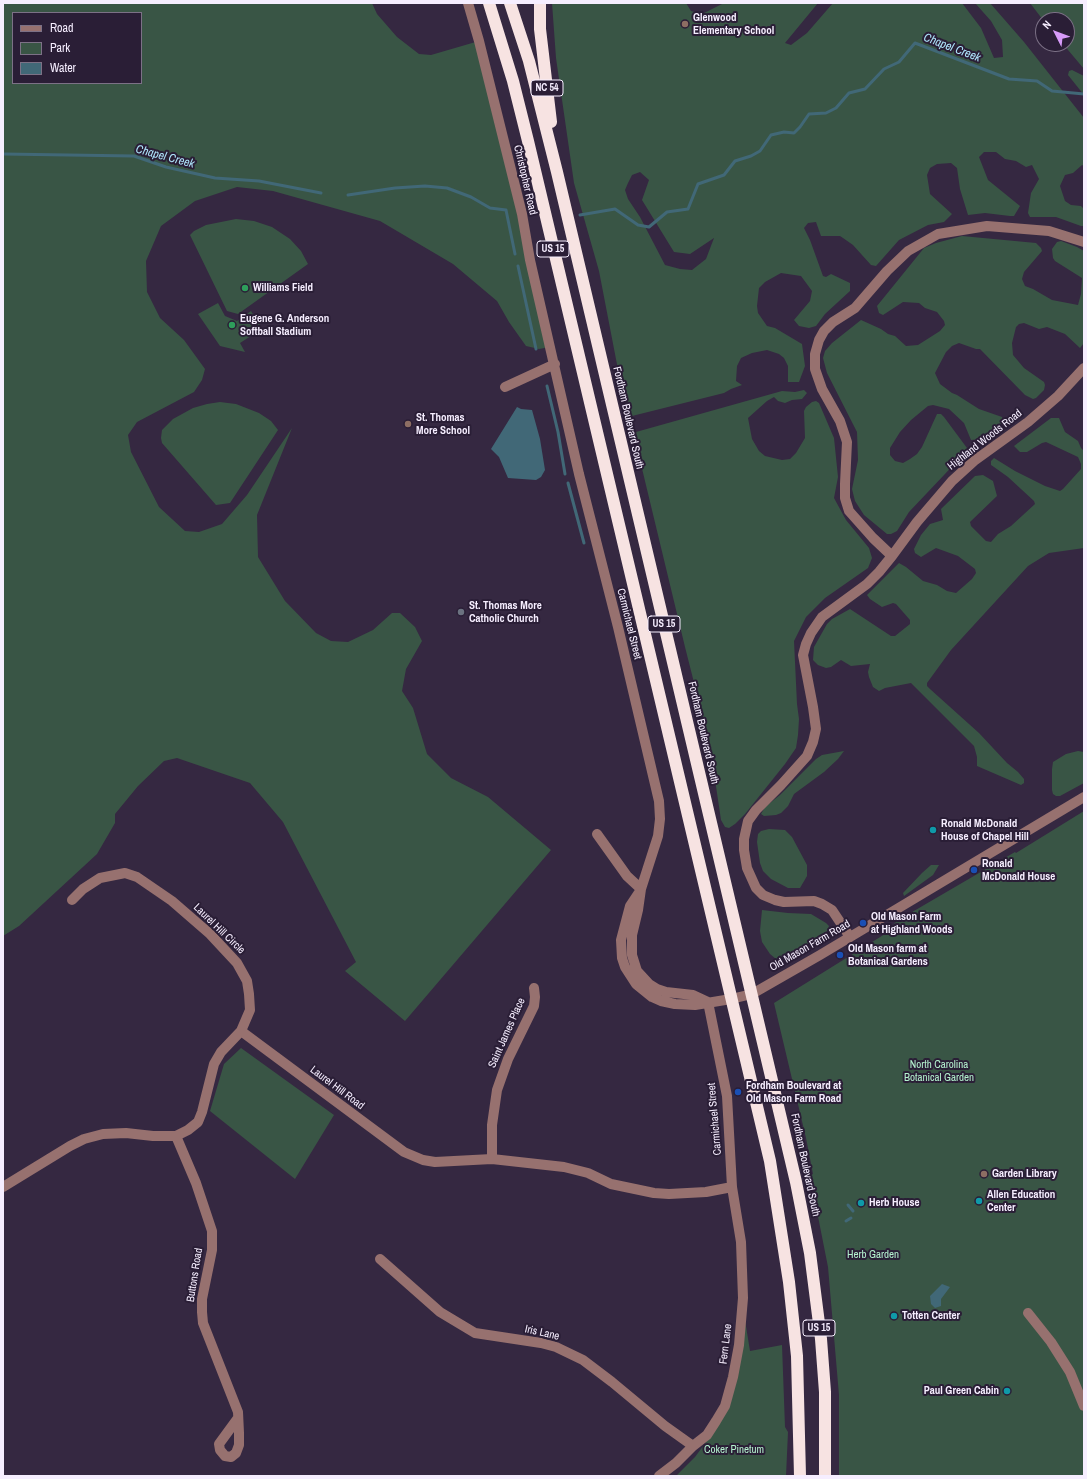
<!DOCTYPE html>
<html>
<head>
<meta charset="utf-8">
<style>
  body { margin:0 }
  #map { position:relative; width:1087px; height:1479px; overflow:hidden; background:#352841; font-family:"Archivo Narrow",sans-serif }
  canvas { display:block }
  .frame { position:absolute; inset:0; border:4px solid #f6eeff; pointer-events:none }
  .legend { position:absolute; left:12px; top:12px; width:130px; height:72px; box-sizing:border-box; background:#2a1e36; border:1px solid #7c7186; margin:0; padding:5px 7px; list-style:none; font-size:12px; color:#f6eeff }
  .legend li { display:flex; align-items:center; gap:8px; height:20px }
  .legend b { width:20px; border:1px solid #7c7186 }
  .north { position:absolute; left:1035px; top:12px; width:40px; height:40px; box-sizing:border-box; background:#2a1e36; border:1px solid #7c7186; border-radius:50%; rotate:312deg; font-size:11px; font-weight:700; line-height:16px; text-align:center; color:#f6eeff }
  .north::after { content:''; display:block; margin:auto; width:14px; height:18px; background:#d79bf9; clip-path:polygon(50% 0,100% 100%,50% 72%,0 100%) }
</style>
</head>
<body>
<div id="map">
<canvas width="1087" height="1479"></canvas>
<div class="frame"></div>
<ul class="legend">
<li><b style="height:5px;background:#97716f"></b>Road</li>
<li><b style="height:11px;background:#395545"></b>Park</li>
<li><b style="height:11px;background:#416877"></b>Water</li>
</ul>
<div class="north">N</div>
</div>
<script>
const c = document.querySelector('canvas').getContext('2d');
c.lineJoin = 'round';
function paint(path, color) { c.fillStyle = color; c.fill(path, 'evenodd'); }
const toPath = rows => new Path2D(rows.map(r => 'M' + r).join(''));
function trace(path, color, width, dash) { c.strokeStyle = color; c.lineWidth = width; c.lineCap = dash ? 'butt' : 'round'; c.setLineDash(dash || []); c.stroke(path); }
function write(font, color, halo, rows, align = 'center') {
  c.font = font + ' "Archivo Narrow",sans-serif'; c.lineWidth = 4; c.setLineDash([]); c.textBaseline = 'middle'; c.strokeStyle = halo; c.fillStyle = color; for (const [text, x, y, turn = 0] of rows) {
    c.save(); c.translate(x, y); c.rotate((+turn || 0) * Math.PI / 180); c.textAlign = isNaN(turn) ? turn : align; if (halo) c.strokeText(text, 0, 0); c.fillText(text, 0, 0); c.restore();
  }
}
const green = toPath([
  [3,3,372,3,377,14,397,37,419,54,431,55,479,41,550,347,539,349,526,346,509,322,497,301,453,264,380,221,273,191,237,187,195,201,161,226,146,261,147,292,160,318,184,340,205,369,202,380,194,392,137,422,128,435,131,452,159,507,185,531,199,532,222,524,247,495,292,428,257,515,258,557,285,601,316,633,331,641,348,642,373,630,392,613,400,613,415,627,422,641,406,669,402,691,413,708,427,754,451,778,488,797,551,850,405,1021,345,971,356,962,283,822,250,783,177,758,164,761,138,786,115,814,115,823,97,854,19,926,3,936],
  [13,13,141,13,141,83,13,83],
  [552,3,686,3,691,11,702,14,724,3,818,3,785,43,791,45,807,33,833,3,962,3,981,28,994,58,1003,57,1002,40,991,21,975,3,990,3,1024,42,1084,118,1084,166,1082,165,1073,173,1065,175,1060,186,1065,201,1071,205,1081,206,1084,209,1084,226,1081,226,1056,217,1030,217,1028,213,1031,193,1039,179,1032,165,1026,167,1016,161,1005,159,996,152,984,152,979,157,988,180,1020,206,1014,216,1010,216,985,213,968,215,960,189,957,168,951,163,937,164,930,168,927,175,930,194,952,214,944,222,928,225,899,240,876,266,871,265,853,245,843,238,840,236,821,236,816,222,808,223,804,228,810,240,823,276,826,277,831,274,850,283,850,291,825,314,816,326,809,328,799,326,794,320,810,301,812,291,801,276,781,273,765,282,759,288,757,306,758,313,767,326,775,328,802,344,805,366,799,382,788,382,788,366,784,358,779,354,767,350,752,353,741,358,737,366,736,381,742,385,731,389,724,393,632,416,626,411,599,271,574,183,556,58],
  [640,172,649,180,642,200,674,252,690,254,714,238,706,259,692,270,680,269,665,265,640,217,628,199,625,190,628,183,632,175],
  [1030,3,1084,3,1084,69,1063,44,1067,44,1067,20,1043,20],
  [1072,70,1084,76,1084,95,1068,75,1069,71],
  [236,219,254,221,272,227,290,239,301,251,308,264,238,314,227,311,190,235,194,231,206,225],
  [962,236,1036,243,1041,248,1042,251,1024,272,1022,279,1025,286,1033,289,1052,300,1078,305,1081,294,1082,278,1055,261,1053,258,1052,249,1057,242,1061,241,1077,247,1084,251,1084,343,1080,348,1065,334,1047,327,1039,329,1024,323,1019,324,1016,327,1012,343,1013,355,1024,368,1044,382,1045,385,1044,390,1036,398,1033,399,1025,395,980,349,976,349,959,343,952,346,946,352,935,373,940,384,952,393,957,395,979,409,1002,417,1003,422,990,438,971,440,964,423,949,409,933,405,928,406,911,420,900,432,890,448,890,455,895,461,903,463,910,459,917,454,922,447,937,414,941,414,944,417,967,448,962,456,909,512,897,531,891,534,887,534,864,515,855,501,852,489,858,460,857,432,827,373,823,358,825,351,832,343,861,320,881,329,888,334,895,336,906,346,918,345,940,331,945,325,944,321,937,312,925,308,919,303,903,302,883,315,879,313,877,306,924,248,936,243],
  [218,303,225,316,237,321,251,311,262,329,240,343,245,352,220,346,198,314],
  [804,390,807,393,802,399,792,400,785,403,778,401,774,397,767,401,748,418,752,439,759,451,765,456,782,460,790,459,796,453,805,438,804,411,806,407,812,402,816,401,819,403,834,438,838,477,834,498,846,520,869,548,872,558,868,568,825,598,806,617,794,641,797,704,799,719,798,735,796,748,785,764,745,814,735,824,729,828,725,827,721,820,710,746,685,647,638,452,636,432,782,391,795,392],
  [220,402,236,404,259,413,271,421,278,430,230,503,216,505,162,443,161,438,162,430,173,419,193,408,207,404],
  [1051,418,1059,418,1065,432,1078,441,1081,448,1084,451,1084,548,1049,553,1028,566,951,650,927,683,927,686,930,689,979,733,1007,763,1018,772,1024,779,1024,783,1021,785,977,766,977,757,974,746,911,683,885,688,879,691,873,687,869,677,868,672,870,664,851,666,841,660,831,667,826,668,818,665,813,660,814,647,827,624,832,619,850,609,891,636,895,636,910,624,910,620,896,604,893,603,882,607,870,599,867,595,899,563,906,567,923,581,937,585,947,591,956,593,972,579,976,573,975,569,958,556,936,548,921,557,915,553,914,549,921,535,930,524,943,520,941,509,975,476,983,475,993,481,997,496,970,522,971,526,986,541,991,542,998,534,1011,526,1035,504,1034,501,1008,477,994,467,991,465,991,461,994,458,1015,471,1045,486,1060,491,1063,489,1081,469,1081,464,1078,457,1046,442,1042,443,1027,452,1020,452,1014,446],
  [844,751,838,759,824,772,794,794,788,806,781,813,776,815,764,816,761,814,765,807,780,795,816,759,822,755],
  [1078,751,1084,752,1084,783,1060,796,1056,796,1053,794,1052,790,1052,769,1053,762,1066,754],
  [1084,811,1084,1476,839,1476,839,1395,828,1267,810,1176,813,1174,806,1138,774,1003,893,929,893,925,896,922,907,915,1015,852,1016,853],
  [769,829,785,830,792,837,807,865,807,876,800,888,788,888,771,879,763,871,760,863,757,842,758,834,761,831],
  [931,865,939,865,933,875,904,896,903,893,922,873],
  [762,910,788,913,811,914,826,923,829,926,827,931,818,938,797,951,776,959,770,954,762,942,760,931],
  [241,1048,334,1115,295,1179,210,1111,224,1064],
  [744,1314,750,1351,782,1345,785,1427,788,1432,786,1476,676,1476,695,1457,715,1430]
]);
const water = toPath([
  [517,407,521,409,532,410,540,439,545,470,541,477,536,480,508,478,499,457,491,449],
  [942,1284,950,1287,941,1299,941,1306,935,1308,931,1304,930,1296]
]);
const stream = toPath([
  [3,154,134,156,166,167,215,178,259,181,321,193],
  [348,195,395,188,425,186,447,188,471,197,490,208,506,210,515,254],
  [580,215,615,209,638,225,649,227,667,212,688,209,698,184,724,175,735,161,751,156,760,151,771,135,784,132,794,133,800,127,809,114,826,113,836,108,849,93,865,89,884,69,899,62,915,43,1009,79,1037,81,1052,91,1084,94],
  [518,266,536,349],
  [547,386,558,432,565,474],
  [568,483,584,543],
  [848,1205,853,1211],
  [846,1221,851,1218]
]);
const minor = toPath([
  [468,3,479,41,522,214,530,260,579,474,618,627,659,801,660,819,658,836,641,889,638,910,632,935,632,955,637,971,649,984,657,989,666,992,693,995,708,1002],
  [1084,242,1049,231,987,226,938,234,908,251,887,271,855,308,833,322,824,331,819,340,815,354,815,369,822,389,840,421,847,442,845,484,845,498,849,511,873,538,892,556,917,522,952,481,974,461,1028,422,1058,396,1084,368],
  [505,387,555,364],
  [597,834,627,876,641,889],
  [640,891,630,906,621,940,622,958,625,967,636,984,652,997,661,1001,675,1004,695,1005,731,999,752,994,820,955,1084,797],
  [850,937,832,910,822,904,814,901,784,902,775,900,763,895,756,888,747,868,744,850,744,839,748,821,756,810,781,785,807,756,813,742,816,729,813,707,803,655,806,644,811,633,822,617,867,584,879,572,892,556],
  [241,1031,404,1152,423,1160,435,1162,492,1159,564,1167,588,1173,611,1184,654,1193,669,1194,706,1192,732,1187],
  [176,1136,196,1183,212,1231,212,1250,202,1299,202,1312,203,1323,238,1412,239,1433,239,1445,236,1453,231,1457,225,1456,220,1450,219,1444,238,1418],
  [492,1159,492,1125,497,1090,508,1059,534,1006,535,997,534,988],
  [3,1187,70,1146,84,1139,103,1134,126,1133,153,1136,176,1136,188,1130,198,1122,202,1112,214,1064,221,1052,241,1031,250,1010,249,994,247,981,237,963,210,934,172,901,137,877,125,873,100,878,83,889,72,900],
  [380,1259,440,1312,475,1333,541,1343,556,1347,583,1360,612,1382,665,1426,693,1446],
  [1028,1313,1051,1342,1070,1372,1084,1406],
  [659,1476,676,1463,693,1446,707,1435,716,1421,725,1406,733,1377,739,1345,743,1298,741,1242,732,1187,727,1096,708,1002]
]);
const highway = toPath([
  [489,3,513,81,528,141,770,1161,789,1282,797,1356,800,1476],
  [510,3,529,61,557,172,796,1182,810,1253,821,1339,825,1392,825,1476],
  [540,3,540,29,551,122]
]);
const markers = [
  [685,24,4,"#8d6e63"],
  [245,288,4,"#2e9e5b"],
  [232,325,4,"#2e9e5b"],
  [408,424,4,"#8d6e63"],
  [461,612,4,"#6b7280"],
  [933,830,4,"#0f9aa8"],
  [974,870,4,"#1a4fb4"],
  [863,923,4,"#1a4fb4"],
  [840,955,4,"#1a4fb4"],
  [738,1092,4,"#1a4fb4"],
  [984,1174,4,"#8d6e63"],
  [979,1201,4,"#0f9aa8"],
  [861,1203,4,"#0f9aa8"],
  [894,1316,4,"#0f9aa8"],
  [1007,1391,4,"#0f9aa8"]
];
const shields = [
  [547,88,32],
  [553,249,32],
  [664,624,32],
  [819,1328,32]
];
const shieldNames = [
  ["NC 54",547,88],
  ["US 15",553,249],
  ["US 15",664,624],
  ["US 15",819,1328]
];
const poiNames = [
  ["Glenwood",693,18],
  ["Elementary School",693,31],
  ["Williams Field",253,288],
  ["Eugene G. Anderson",240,319],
  ["Softball Stadium",240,332],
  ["St. Thomas",416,418],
  ["More School",416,431],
  ["St. Thomas More",469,606],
  ["Catholic Church",469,619],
  ["Ronald McDonald",941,824],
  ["House of Chapel Hill",941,837],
  ["Ronald",982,864],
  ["McDonald House",982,877],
  ["Old Mason Farm",871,917],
  ["at Highland Woods",871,930],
  ["Old Mason farm at",848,949],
  ["Botanical Gardens",848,962],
  ["Fordham Boulevard at",746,1086],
  ["Old Mason Farm Road",746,1099],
  ["Garden Library",992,1174],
  ["Allen Education",987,1195],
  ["Center",987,1208],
  ["Herb House",869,1203],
  ["Totten Center",902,1316],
  ["Paul Green Cabin",999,1391,"right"]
];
const streetNames = [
  ["Christopher Road",525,180,77],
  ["Fordham Boulevard South",628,418,77],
  ["Highland Woods Road",985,440,-38],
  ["Carmichael Street",629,624,76],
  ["Fordham Boulevard South",703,733,77],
  ["Laurel Hill Circle",219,929,44],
  ["Old Mason Farm Road",810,946,-30],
  ["Saint James Place",507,1033,-66],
  ["Laurel Hill Road",337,1088,37],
  ["Carmichael Street",715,1119,-95],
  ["Fordham Boulevard South",805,1165,78],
  ["Buttons Road",195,1275,-81],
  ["Iris Lane",542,1333,13],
  ["Fern Lane",726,1344,-83]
];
const parkNames = [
  ["North Carolina",939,1065],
  ["Botanical Garden",939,1078],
  ["Herb Garden",873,1255],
  ["Coker Pinetum",734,1450]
];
const waterNames = [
  ["Chapel Creek",952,48,21],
  ["Chapel Creek",165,157,15]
];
paint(green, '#395545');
paint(water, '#416877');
trace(stream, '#416877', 3);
trace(minor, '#97716f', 10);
trace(highway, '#f7e3e2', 12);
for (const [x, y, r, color] of markers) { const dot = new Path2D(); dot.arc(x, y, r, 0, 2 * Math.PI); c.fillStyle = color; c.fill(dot); trace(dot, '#2a1e36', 1.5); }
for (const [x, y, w] of shields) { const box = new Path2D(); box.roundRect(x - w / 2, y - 8, w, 16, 3); c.fillStyle = '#2a1e36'; c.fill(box); trace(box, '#f6eeff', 1); }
write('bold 10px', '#f6eeff', null, shieldNames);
write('bold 11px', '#f6eeff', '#2a1e36', poiNames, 'left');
write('11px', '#f6eeff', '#2a1e36', streetNames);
write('11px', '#b4f2ce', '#2a1e36', parkNames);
write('italic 12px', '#afe5fc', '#2a1e36', waterNames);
</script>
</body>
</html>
